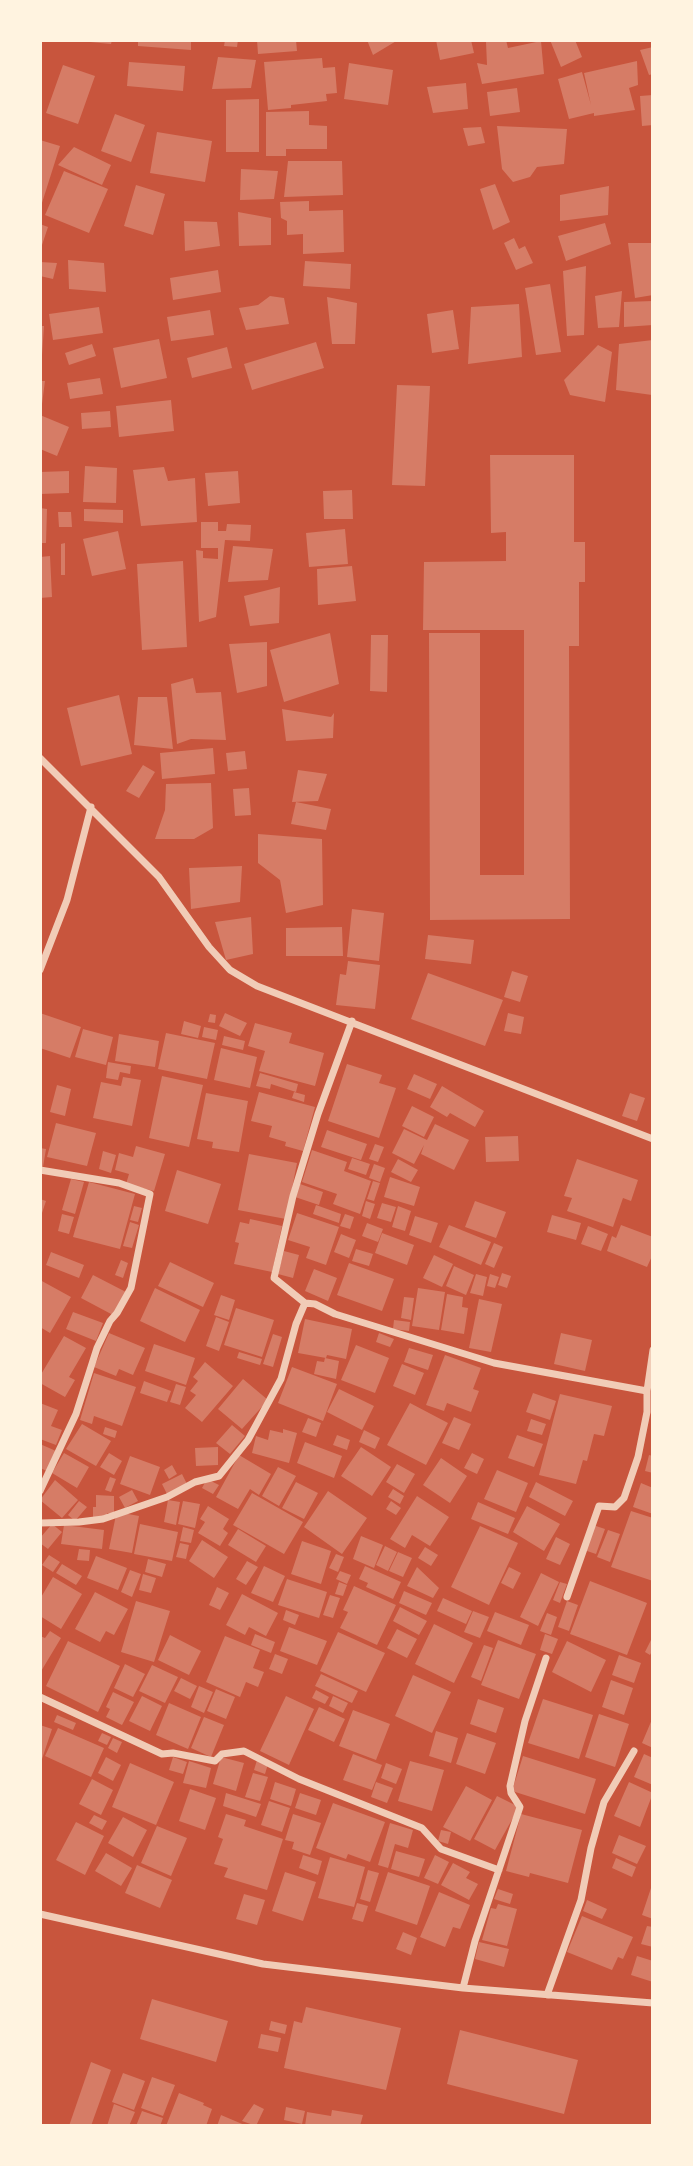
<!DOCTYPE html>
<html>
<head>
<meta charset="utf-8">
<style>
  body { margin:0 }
  #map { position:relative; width:693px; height:2166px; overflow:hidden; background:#c8553d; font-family:Quicksand,sans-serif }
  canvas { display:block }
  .frame { position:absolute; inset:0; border:42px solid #fff3e0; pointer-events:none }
</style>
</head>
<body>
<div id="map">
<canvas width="693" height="2166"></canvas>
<div class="frame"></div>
</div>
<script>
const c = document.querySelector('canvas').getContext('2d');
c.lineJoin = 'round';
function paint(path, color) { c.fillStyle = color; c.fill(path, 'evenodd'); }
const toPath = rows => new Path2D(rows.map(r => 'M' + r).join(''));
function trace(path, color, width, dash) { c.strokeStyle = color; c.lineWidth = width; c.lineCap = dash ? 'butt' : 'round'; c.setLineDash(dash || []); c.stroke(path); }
const building = toPath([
  [90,40,112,40,111,44,90,42],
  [138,40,191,40,191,50,138,46],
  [225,40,238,40,237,47,224,46],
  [257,40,296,40,297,51,258,54],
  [367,40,398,40,373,55],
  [436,40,471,40,474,53,440,60],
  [506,40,508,48,541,41,544,74,482,84,477,63,487,65,486,42],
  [550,40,575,40,582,57,561,67],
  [653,47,653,74,649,75,640,50],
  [218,57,256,60,251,88,212,89],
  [322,58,323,68,335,67,337,93,326,94,327,101,291,105,291,108,268,110,264,62],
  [637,61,638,85,629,88,635,110,594,116,594,113,569,119,558,79,582,72,591,105,584,73],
  [129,62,185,66,183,91,127,86],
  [349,63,393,70,388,105,344,99],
  [63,65,95,76,78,124,46,113],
  [466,83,468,109,433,113,427,87],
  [517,88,520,112,490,116,487,92],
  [653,95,653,125,642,126,640,96],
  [259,99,259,152,226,152,226,100],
  [309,111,309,125,327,126,327,149,286,149,286,156,266,156,266,112],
  [115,114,145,125,131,162,101,151],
  [497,126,567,129,564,164,537,167,530,177,513,182,502,169],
  [481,127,485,143,468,146,463,128],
  [157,132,212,141,205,182,150,173],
  [40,140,60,146,41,206,40,206],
  [74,147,111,165,102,185,58,165],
  [288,161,342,161,343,195,284,197],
  [241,169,278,171,274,199,240,200],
  [64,171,108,189,89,233,45,215],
  [495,184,510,222,493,230,480,189],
  [136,185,165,194,153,235,124,226],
  [609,186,608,215,560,221,560,195],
  [309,201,309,211,343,210,344,252,303,254,303,234,287,235,287,221,281,218,280,202],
  [238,212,271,218,271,245,239,246],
  [184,221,217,222,220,246,185,251],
  [605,223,611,244,566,261,558,236],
  [40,224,48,227,41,248,40,248],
  [514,238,519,249,525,246,533,263,516,270,504,243],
  [628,243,653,243,653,295,635,298],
  [68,260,104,263,106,292,69,289],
  [305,261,351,264,350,289,303,286],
  [40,262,57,263,53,279,40,276],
  [586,266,584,335,567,336,563,271],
  [218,270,221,292,173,300,170,278],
  [550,284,561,352,536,355,525,288],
  [622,291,619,327,598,328,595,296],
  [270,296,284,298,289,324,246,330,239,308,258,305],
  [327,297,357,303,355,344,332,344],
  [653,301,653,325,624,327,624,302],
  [519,304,522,357,468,364,471,307],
  [99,307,103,333,53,340,49,314],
  [210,310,214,335,171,341,167,317],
  [453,310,459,349,432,353,427,314],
  [40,326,44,326,42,355,40,355],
  [159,339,167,378,121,388,113,348],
  [653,340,652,395,616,390,619,344],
  [316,342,324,368,252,390,244,364],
  [92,344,96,356,69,365,65,353],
  [598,345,612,352,605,402,570,395,564,380],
  [227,347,232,368,192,378,187,358],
  [100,378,103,394,70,399,67,383],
  [40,381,45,381,42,404,40,404],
  [397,385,430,386,425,486,392,485],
  [171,400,174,431,119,437,116,406],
  [110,411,111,427,82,429,81,413],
  [40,415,69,427,57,456,40,449],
  [490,455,574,455,574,542,585,542,585,582,579,582,579,646,569,646,570,919,430,920,429,633,480,633,480,875,524,875,524,630,423,630,424,562,506,561,506,532,491,533],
  [85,466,117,468,116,503,83,502],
  [164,467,168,481,195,478,197,522,141,526,133,470],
  [69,471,69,493,40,494,40,472],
  [238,471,240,503,208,506,205,473],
  [352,490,353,519,324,519,323,491],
  [40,508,47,509,46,543,40,543],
  [84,509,123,510,123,523,84,521],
  [58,512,71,512,72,527,59,527],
  [201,522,218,522,218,531,226,531,227,524,251,525,250,541,225,540,216,617,199,622,196,550,203,551,203,558,218,559,218,548,201,548],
  [345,529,348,564,309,567,306,533],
  [118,531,126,569,92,576,83,539],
  [65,543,65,575,61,575,61,544],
  [233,546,273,549,268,580,228,582],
  [50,556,52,597,40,598,40,557],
  [183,561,187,647,142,650,137,564],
  [352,566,356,601,318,605,317,569],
  [280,587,279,623,250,626,244,596],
  [330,633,339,684,284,702,270,650],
  [371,635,388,635,387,692,370,691],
  [267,642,267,686,237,693,229,644],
  [193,678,196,693,221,692,226,740,191,739,177,744,171,684],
  [119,695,132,754,81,766,67,708],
  [138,697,167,697,173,749,134,745],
  [282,709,331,717,334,713,333,738,286,741],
  [213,748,215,774,162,779,160,753],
  [245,751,247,769,228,771,226,753],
  [143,765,155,772,139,798,126,791],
  [298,770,327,774,318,801,292,802],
  [211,783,213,828,194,839,155,839,165,810,166,784],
  [249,788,251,815,235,816,233,789],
  [296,802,331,809,326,830,291,824],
  [258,834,322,839,323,905,286,913,280,880,258,863],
  [242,866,240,902,191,909,189,868],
  [352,909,384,913,379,961,347,957],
  [251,917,253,954,226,960,215,922],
  [342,927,343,956,286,956,286,928],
  [428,935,474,940,471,964,425,959],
  [348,961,380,965,375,1009,336,1005,340,974,346,975],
  [512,971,528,976,520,1002,504,997],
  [428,973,503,1000,485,1046,411,1019],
  [40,1013,81,1027,70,1058,40,1048],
  [225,1013,247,1023,240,1036,219,1026],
  [508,1013,524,1017,521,1034,504,1031],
  [210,1014,216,1015,215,1023,208,1022],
  [184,1021,201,1026,198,1038,181,1034],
  [255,1023,292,1033,289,1043,324,1053,315,1086,259,1071,265,1051,248,1046],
  [204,1027,218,1030,216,1040,202,1037],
  [83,1029,113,1037,106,1065,75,1057],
  [166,1033,215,1043,207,1079,158,1069],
  [119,1034,159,1041,155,1067,115,1061],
  [224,1036,245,1041,243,1050,222,1045],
  [221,1048,257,1057,250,1088,214,1080],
  [108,1062,131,1066,130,1074,120,1072,118,1080,106,1078],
  [347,1064,382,1075,379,1083,396,1088,379,1138,328,1121],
  [260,1073,298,1084,296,1092,271,1084,270,1089,256,1086],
  [414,1074,437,1084,430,1099,407,1089],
  [162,1076,203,1085,189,1147,149,1138],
  [123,1077,141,1080,132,1126,93,1118,101,1082,121,1086],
  [57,1085,71,1089,65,1116,50,1112],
  [442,1086,484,1111,475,1127,450,1113,447,1117,430,1107],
  [259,1092,315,1107,303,1151,285,1146,286,1142,269,1137,272,1126,251,1121],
  [294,1092,305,1095,304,1102,292,1098],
  [206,1093,248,1101,239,1152,212,1148,213,1142,197,1139],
  [630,1093,645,1098,637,1121,622,1116],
  [412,1106,434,1117,424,1137,402,1126],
  [56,1123,96,1133,87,1166,47,1157],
  [435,1124,469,1140,454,1170,421,1154,424,1145,414,1164,392,1153,404,1129,427,1140],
  [327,1130,367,1144,361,1160,321,1147],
  [518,1136,519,1161,486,1162,485,1137],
  [375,1144,384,1147,378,1162,369,1159],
  [136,1146,165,1154,154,1191,126,1184,129,1174,115,1170,119,1153,133,1157],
  [40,1148,46,1149,43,1167,40,1166],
  [312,1150,347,1162,344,1171,371,1181,360,1214,333,1204,337,1194,302,1182],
  [103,1151,116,1155,111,1173,99,1169],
  [249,1154,297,1163,286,1219,238,1210],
  [352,1158,370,1164,366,1175,348,1169],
  [398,1159,418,1170,411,1182,391,1172],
  [577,1159,638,1180,631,1201,623,1198,613,1227,567,1211,572,1198,564,1196],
  [374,1164,385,1168,380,1182,369,1178],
  [177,1170,221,1184,208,1224,165,1211],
  [390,1177,420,1187,414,1206,384,1197],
  [71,1179,84,1182,75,1214,62,1210],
  [373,1181,380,1183,374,1201,367,1199],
  [89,1182,135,1194,120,1249,73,1237],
  [300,1184,323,1192,319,1205,295,1197],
  [40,1199,46,1201,41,1216,40,1216],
  [366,1201,375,1204,370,1219,362,1216],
  [475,1201,506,1212,496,1238,465,1227],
  [382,1203,396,1207,391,1222,377,1218],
  [316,1205,341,1214,339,1223,313,1214],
  [134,1206,142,1208,138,1222,130,1220],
  [398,1206,411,1211,405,1231,392,1227],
  [297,1213,339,1227,326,1265,306,1258,310,1247,288,1240],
  [62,1214,74,1217,69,1234,58,1231],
  [345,1214,354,1217,350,1229,340,1226],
  [552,1215,581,1223,576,1240,547,1232],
  [415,1216,438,1223,431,1243,409,1235],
  [250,1219,282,1226,272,1272,234,1264,239,1243,235,1242,240,1222,249,1224],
  [130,1222,139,1225,132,1248,123,1246],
  [367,1223,383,1229,378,1242,362,1236],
  [449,1225,491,1242,481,1265,439,1247],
  [621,1225,653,1237,653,1254,647,1267,607,1251,612,1236,616,1238],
  [588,1226,608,1234,601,1251,581,1244],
  [382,1233,414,1245,407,1265,375,1253],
  [341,1234,356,1240,349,1258,334,1252],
  [494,1243,503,1247,494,1268,485,1264],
  [356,1249,373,1254,369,1266,352,1261],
  [284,1251,299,1255,293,1278,278,1274],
  [51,1252,84,1265,79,1278,46,1265],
  [434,1255,453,1264,442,1287,423,1278],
  [121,1260,128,1263,123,1278,115,1275],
  [170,1262,214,1283,203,1307,158,1286],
  [349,1263,394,1279,382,1311,337,1295],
  [454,1266,474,1275,466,1295,446,1286],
  [314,1269,337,1278,328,1301,305,1291],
  [502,1273,511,1276,507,1288,498,1285],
  [476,1274,487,1277,483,1296,470,1293],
  [490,1274,499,1277,495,1288,487,1286],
  [93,1275,126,1292,113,1315,81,1298],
  [40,1280,71,1297,50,1333,40,1327],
  [155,1288,200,1310,185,1342,140,1321],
  [418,1288,445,1292,439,1330,412,1326],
  [447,1294,463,1297,462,1307,468,1308,464,1334,441,1330],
  [221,1295,235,1300,229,1320,214,1315],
  [404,1297,414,1298,411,1320,401,1318],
  [479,1299,502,1304,491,1352,469,1348],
  [236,1308,274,1320,262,1357,224,1345],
  [73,1312,103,1323,96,1341,66,1329],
  [216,1317,229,1322,219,1351,206,1346],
  [305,1319,352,1329,346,1359,327,1355,326,1358,298,1353],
  [394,1320,410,1322,409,1331,393,1329],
  [109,1333,145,1348,133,1375,119,1369,116,1376,94,1367],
  [379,1333,394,1339,390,1347,376,1342],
  [561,1333,592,1340,585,1371,554,1364],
  [273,1334,282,1337,273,1367,263,1364],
  [64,1336,86,1348,69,1377,75,1380,65,1397,40,1383,40,1376],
  [154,1344,195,1358,186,1385,145,1371],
  [356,1345,389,1358,375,1393,341,1380],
  [409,1348,433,1355,428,1370,404,1362],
  [239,1352,262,1359,260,1365,237,1358],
  [445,1355,481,1368,473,1389,479,1391,471,1412,447,1403,444,1411,426,1405],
  [325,1358,339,1361,336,1379,314,1374,317,1361,324,1362],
  [205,1362,233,1386,202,1422,185,1408,196,1395,190,1391,198,1381,193,1377],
  [402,1364,424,1373,415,1395,393,1386],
  [292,1367,337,1384,323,1421,278,1403],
  [94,1373,136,1387,122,1426,94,1416,92,1424,80,1420],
  [243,1379,268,1400,242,1429,218,1409],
  [144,1381,171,1391,167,1402,140,1393],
  [176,1384,186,1387,180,1405,170,1402],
  [339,1389,374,1406,362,1430,327,1412],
  [533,1393,556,1401,550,1420,526,1412],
  [560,1394,612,1406,604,1436,594,1434,587,1461,583,1460,576,1484,539,1475],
  [40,1403,58,1410,51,1426,62,1430,56,1445,40,1439],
  [410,1403,448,1423,426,1465,387,1445],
  [454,1417,471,1424,459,1450,442,1443],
  [308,1418,321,1423,316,1437,302,1432],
  [531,1419,546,1424,542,1435,527,1431],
  [82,1424,111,1441,96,1466,66,1449],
  [232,1425,245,1436,230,1454,216,1443],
  [105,1427,117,1431,115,1438,103,1434],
  [283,1429,297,1433,289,1463,252,1453,256,1436,268,1440,270,1430,283,1433],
  [364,1430,380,1438,375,1449,359,1442],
  [337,1435,350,1440,347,1450,333,1445],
  [517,1435,543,1444,534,1467,508,1458],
  [305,1442,342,1456,334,1478,297,1463],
  [40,1444,56,1451,47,1471,40,1468],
  [218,1447,218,1465,196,1466,195,1448],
  [361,1447,391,1467,372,1496,341,1476],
  [64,1453,89,1467,77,1488,52,1473],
  [109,1453,122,1461,114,1475,100,1467],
  [472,1453,484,1459,477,1474,464,1468],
  [239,1455,271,1474,259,1495,250,1489,238,1509,216,1497],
  [649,1455,653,1456,653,1473,645,1471],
  [130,1456,160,1467,150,1495,120,1484],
  [441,1458,467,1476,450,1503,423,1485],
  [397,1464,415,1474,404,1493,386,1482],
  [172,1465,177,1474,169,1479,164,1470],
  [278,1467,296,1476,279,1506,262,1496],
  [497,1470,528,1483,516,1512,484,1499],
  [182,1474,187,1484,167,1494,162,1484],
  [110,1477,116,1479,111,1492,105,1490],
  [207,1479,219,1485,213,1494,202,1488],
  [55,1480,78,1500,62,1518,40,1500],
  [296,1482,318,1493,304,1519,282,1508],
  [536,1482,573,1501,565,1516,529,1497],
  [641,1483,653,1488,653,1514,633,1507],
  [393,1489,404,1496,400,1504,388,1497],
  [132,1490,138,1501,125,1508,119,1497],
  [328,1491,367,1518,342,1554,304,1527],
  [252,1493,303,1522,284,1554,233,1525],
  [96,1495,114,1496,114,1513,107,1513,107,1517,93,1517,93,1507,96,1507],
  [417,1496,449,1517,430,1546,412,1535,405,1548,390,1539],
  [168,1500,180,1502,176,1525,164,1522],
  [79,1501,87,1507,75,1521,68,1515],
  [183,1501,200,1504,195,1528,178,1524],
  [391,1501,401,1508,396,1515,386,1509],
  [478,1502,515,1518,508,1534,471,1519],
  [208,1506,229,1519,223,1529,228,1533,220,1546,198,1533,205,1522,200,1519],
  [527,1506,560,1524,544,1551,513,1532],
  [631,1511,653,1518,653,1581,611,1567],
  [123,1513,139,1516,132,1553,109,1549,116,1515],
  [52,1524,62,1532,48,1549,40,1543,40,1538],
  [140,1524,178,1532,172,1561,134,1554],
  [64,1525,104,1530,102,1549,61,1544],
  [593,1525,605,1529,596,1554,584,1550],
  [480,1526,518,1543,489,1605,451,1587],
  [183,1527,194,1530,191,1543,180,1541],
  [238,1529,266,1546,256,1562,228,1545],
  [608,1530,620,1534,610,1562,597,1557],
  [361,1536,383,1545,374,1568,353,1559],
  [556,1537,570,1544,560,1565,546,1559],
  [202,1540,228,1557,214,1578,189,1561],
  [302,1541,331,1551,321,1584,291,1574],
  [180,1543,189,1545,186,1559,176,1557],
  [385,1546,397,1552,388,1571,376,1565],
  [425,1547,438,1555,431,1566,418,1558],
  [79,1549,90,1550,89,1561,77,1560],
  [398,1552,412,1558,403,1577,389,1571],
  [336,1554,344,1557,338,1572,329,1568],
  [49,1555,60,1562,53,1572,42,1565],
  [96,1556,127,1568,118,1590,87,1578],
  [148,1559,166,1564,162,1577,145,1572],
  [247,1561,258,1567,246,1585,236,1579],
  [62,1564,82,1576,76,1585,56,1573],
  [264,1566,285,1576,273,1602,251,1593],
  [365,1566,401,1582,393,1599,366,1587,368,1583,359,1579],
  [417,1567,439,1588,433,1598,407,1586],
  [509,1567,521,1573,513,1589,501,1583],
  [130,1570,141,1574,132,1597,121,1592],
  [340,1571,351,1575,347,1584,336,1579],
  [541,1573,559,1582,538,1626,520,1617],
  [143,1574,156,1578,151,1593,139,1590],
  [53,1577,82,1594,61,1629,40,1616,40,1599],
  [287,1579,327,1592,319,1618,278,1605],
  [590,1581,647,1603,627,1655,570,1634],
  [339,1582,347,1585,343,1596,335,1594],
  [560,1582,567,1584,560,1603,553,1600],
  [354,1586,396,1605,377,1645,340,1628,348,1612,343,1610],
  [217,1587,229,1593,220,1610,209,1605],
  [404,1591,432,1603,426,1615,399,1603],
  [95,1592,128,1609,114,1635,106,1631,100,1642,75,1629],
  [242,1594,278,1613,266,1636,249,1627,245,1635,226,1625],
  [330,1595,340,1598,333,1618,323,1615],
  [443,1598,472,1611,466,1624,437,1611],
  [136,1601,170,1611,154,1662,121,1652],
  [567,1601,578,1605,569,1631,558,1627],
  [400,1607,427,1621,419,1635,393,1621],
  [286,1610,299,1615,295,1625,283,1620],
  [473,1611,489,1617,480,1638,464,1632],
  [495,1612,529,1625,521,1645,487,1631],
  [547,1613,557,1617,551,1635,540,1631],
  [434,1624,473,1643,454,1683,415,1664],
  [289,1627,327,1641,317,1665,280,1651],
  [397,1629,417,1639,407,1658,387,1648],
  [50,1631,61,1638,40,1673,40,1636,45,1638],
  [338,1632,385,1653,366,1692,320,1671],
  [255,1634,275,1642,271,1653,251,1645],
  [545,1634,558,1639,552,1654,540,1650],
  [170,1635,201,1651,189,1675,158,1660],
  [225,1636,260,1650,253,1668,264,1672,258,1687,246,1682,240,1697,206,1682],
  [653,1636,653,1649,650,1655,645,1652],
  [498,1640,536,1654,519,1699,481,1685],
  [68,1641,120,1666,98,1712,46,1686],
  [567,1641,606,1660,591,1692,552,1672],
  [484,1645,493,1648,481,1681,471,1677],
  [275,1654,288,1659,282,1674,269,1669],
  [619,1655,641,1663,634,1683,612,1675],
  [125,1664,145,1674,133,1697,114,1688],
  [152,1665,178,1677,165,1703,139,1691],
  [321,1674,358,1691,352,1703,315,1686],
  [413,1675,451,1692,432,1733,395,1716],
  [181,1678,197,1686,190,1699,174,1691],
  [611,1680,633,1688,624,1715,602,1707],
  [199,1686,213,1692,204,1713,191,1707],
  [216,1689,235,1697,226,1719,207,1711],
  [316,1690,329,1697,325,1704,312,1698],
  [113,1692,134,1702,122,1725,106,1717,110,1709,106,1707],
  [142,1696,162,1706,150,1731,129,1721],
  [286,1696,314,1709,289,1765,260,1751],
  [333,1696,348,1703,343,1713,329,1706],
  [478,1699,504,1708,496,1733,470,1724],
  [543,1699,593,1715,579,1759,528,1743],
  [169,1703,201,1717,188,1749,156,1735],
  [319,1707,345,1719,334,1742,308,1730],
  [353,1710,390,1724,376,1760,339,1746],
  [599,1714,629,1724,615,1767,585,1757],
  [57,1715,76,1723,73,1730,54,1722],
  [204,1717,224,1725,211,1757,191,1748],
  [653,1717,653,1748,642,1743],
  [40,1725,52,1729,41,1762,40,1762],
  [58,1728,104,1748,91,1777,45,1756],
  [436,1731,458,1738,451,1763,429,1756],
  [102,1733,111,1737,107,1745,98,1741],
  [467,1733,496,1743,485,1774,456,1764],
  [113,1738,122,1742,117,1753,108,1748],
  [353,1754,382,1765,372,1790,343,1780],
  [644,1754,653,1758,653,1785,634,1777],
  [523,1756,596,1779,585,1814,512,1791],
  [106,1757,121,1765,113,1781,98,1773],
  [173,1757,187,1762,183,1774,169,1770],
  [221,1757,244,1763,236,1791,213,1784],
  [257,1760,268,1764,265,1774,254,1770],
  [189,1761,211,1768,206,1788,183,1783],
  [410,1761,444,1770,432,1811,398,1801],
  [130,1763,174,1782,156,1825,112,1807],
  [386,1763,402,1769,396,1784,381,1778],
  [253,1773,268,1777,260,1801,245,1797],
  [92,1779,113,1790,101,1815,79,1804],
  [275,1782,296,1789,291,1806,270,1799],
  [376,1782,393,1788,387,1803,371,1797],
  [629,1782,653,1793,640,1827,614,1816],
  [466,1786,492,1800,470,1841,443,1827],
  [190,1789,216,1798,205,1830,179,1821],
  [226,1793,261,1804,256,1817,223,1806],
  [300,1793,321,1800,316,1815,295,1808],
  [497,1796,519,1807,495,1850,474,1839],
  [269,1801,290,1808,282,1832,261,1825],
  [333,1803,385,1822,370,1862,348,1854,346,1859,316,1848],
  [226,1814,246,1820,244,1826,283,1839,267,1890,224,1877,228,1868,214,1864,223,1839,218,1837],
  [293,1814,321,1823,310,1855,292,1849,294,1842,285,1840],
  [521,1814,582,1830,568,1883,530,1873,529,1877,506,1871],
  [94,1815,107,1821,102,1830,89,1823],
  [123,1817,147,1830,133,1857,108,1843],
  [76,1822,104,1836,85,1875,56,1860],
  [390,1823,413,1830,408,1848,395,1844,388,1868,378,1865],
  [157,1826,187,1838,171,1876,141,1863],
  [441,1830,451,1832,448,1844,438,1841],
  [619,1835,646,1846,637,1864,612,1853],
  [396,1851,425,1859,419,1877,391,1869],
  [106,1853,132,1868,121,1886,95,1871],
  [303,1855,322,1861,318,1875,299,1868],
  [435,1855,449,1862,438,1884,424,1878],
  [330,1857,365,1867,354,1907,318,1898],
  [616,1858,636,1867,632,1877,612,1868],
  [453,1863,470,1872,466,1878,478,1884,469,1900,441,1885],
  [137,1865,172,1880,160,1908,125,1893],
  [368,1870,379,1873,370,1902,360,1899],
  [285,1872,316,1882,303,1921,272,1911],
  [388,1872,430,1886,417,1925,375,1911],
  [652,1885,653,1886,653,1919,642,1915],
  [498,1889,513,1894,510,1904,494,1899],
  [439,1892,470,1905,460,1929,453,1927,445,1947,420,1937],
  [244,1894,265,1900,257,1925,236,1919],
  [587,1900,607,1909,602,1919,583,1911],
  [357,1903,368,1906,363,1922,352,1919],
  [498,1904,517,1909,507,1946,482,1940,491,1908,496,1909],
  [582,1916,633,1937,623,1959,618,1957,612,1970,567,1952],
  [647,1926,653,1927,653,1947,641,1944],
  [403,1932,417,1938,411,1955,396,1949],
  [479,1942,509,1949,504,1967,475,1959],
  [637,1956,653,1961,653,1982,631,1975],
  [152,1999,228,2021,216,2062,140,2039],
  [306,2007,401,2028,386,2090,284,2068,294,2021,302,2023],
  [271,2021,287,2025,285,2034,269,2030],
  [460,2030,578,2060,564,2114,447,2084],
  [261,2034,281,2038,278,2052,258,2048],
  [91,2062,111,2070,91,2126,69,2126],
  [123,2073,145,2081,134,2110,112,2102],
  [152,2077,175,2085,163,2116,141,2108],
  [179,2093,204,2103,203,2105,212,2109,206,2126,166,2126],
  [114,2104,135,2112,129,2126,107,2126],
  [254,2104,264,2109,256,2126,242,2121],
  [286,2107,305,2111,302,2124,284,2120],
  [332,2110,363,2115,360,2126,305,2126,307,2112,331,2116],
  [142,2111,163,2118,160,2126,136,2126],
  [221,2115,247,2126,217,2126]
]);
const minor = toPath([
  [40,758,159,877,209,947,230,970,257,986,653,1139],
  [40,970,67,900,91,807],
  [40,1170,119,1183,150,1194,131,1288,117,1313,110,1321,97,1348,76,1414,40,1491],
  [305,1303,274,1278,293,1196,318,1114,352,1021],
  [40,1523,79,1522,103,1519,167,1497,195,1482,219,1476,248,1440,281,1379,296,1324,305,1303,315,1304,335,1314,494,1363,647,1391],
  [567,1597,599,1506,615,1507,624,1498,638,1457,647,1412,647,1391,653,1350],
  [40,1697,162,1754,173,1753,215,1761,222,1754,244,1751,299,1779,422,1828,441,1849,499,1870],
  [40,1914,263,1964,463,1988,653,2003],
  [463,1988,475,1941,520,1807,511,1793,510,1786,525,1721,546,1658],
  [547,1995,581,1900,591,1848,604,1802,634,1751]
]);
paint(building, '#d67c66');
trace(minor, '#f1ccb7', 7);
</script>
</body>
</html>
